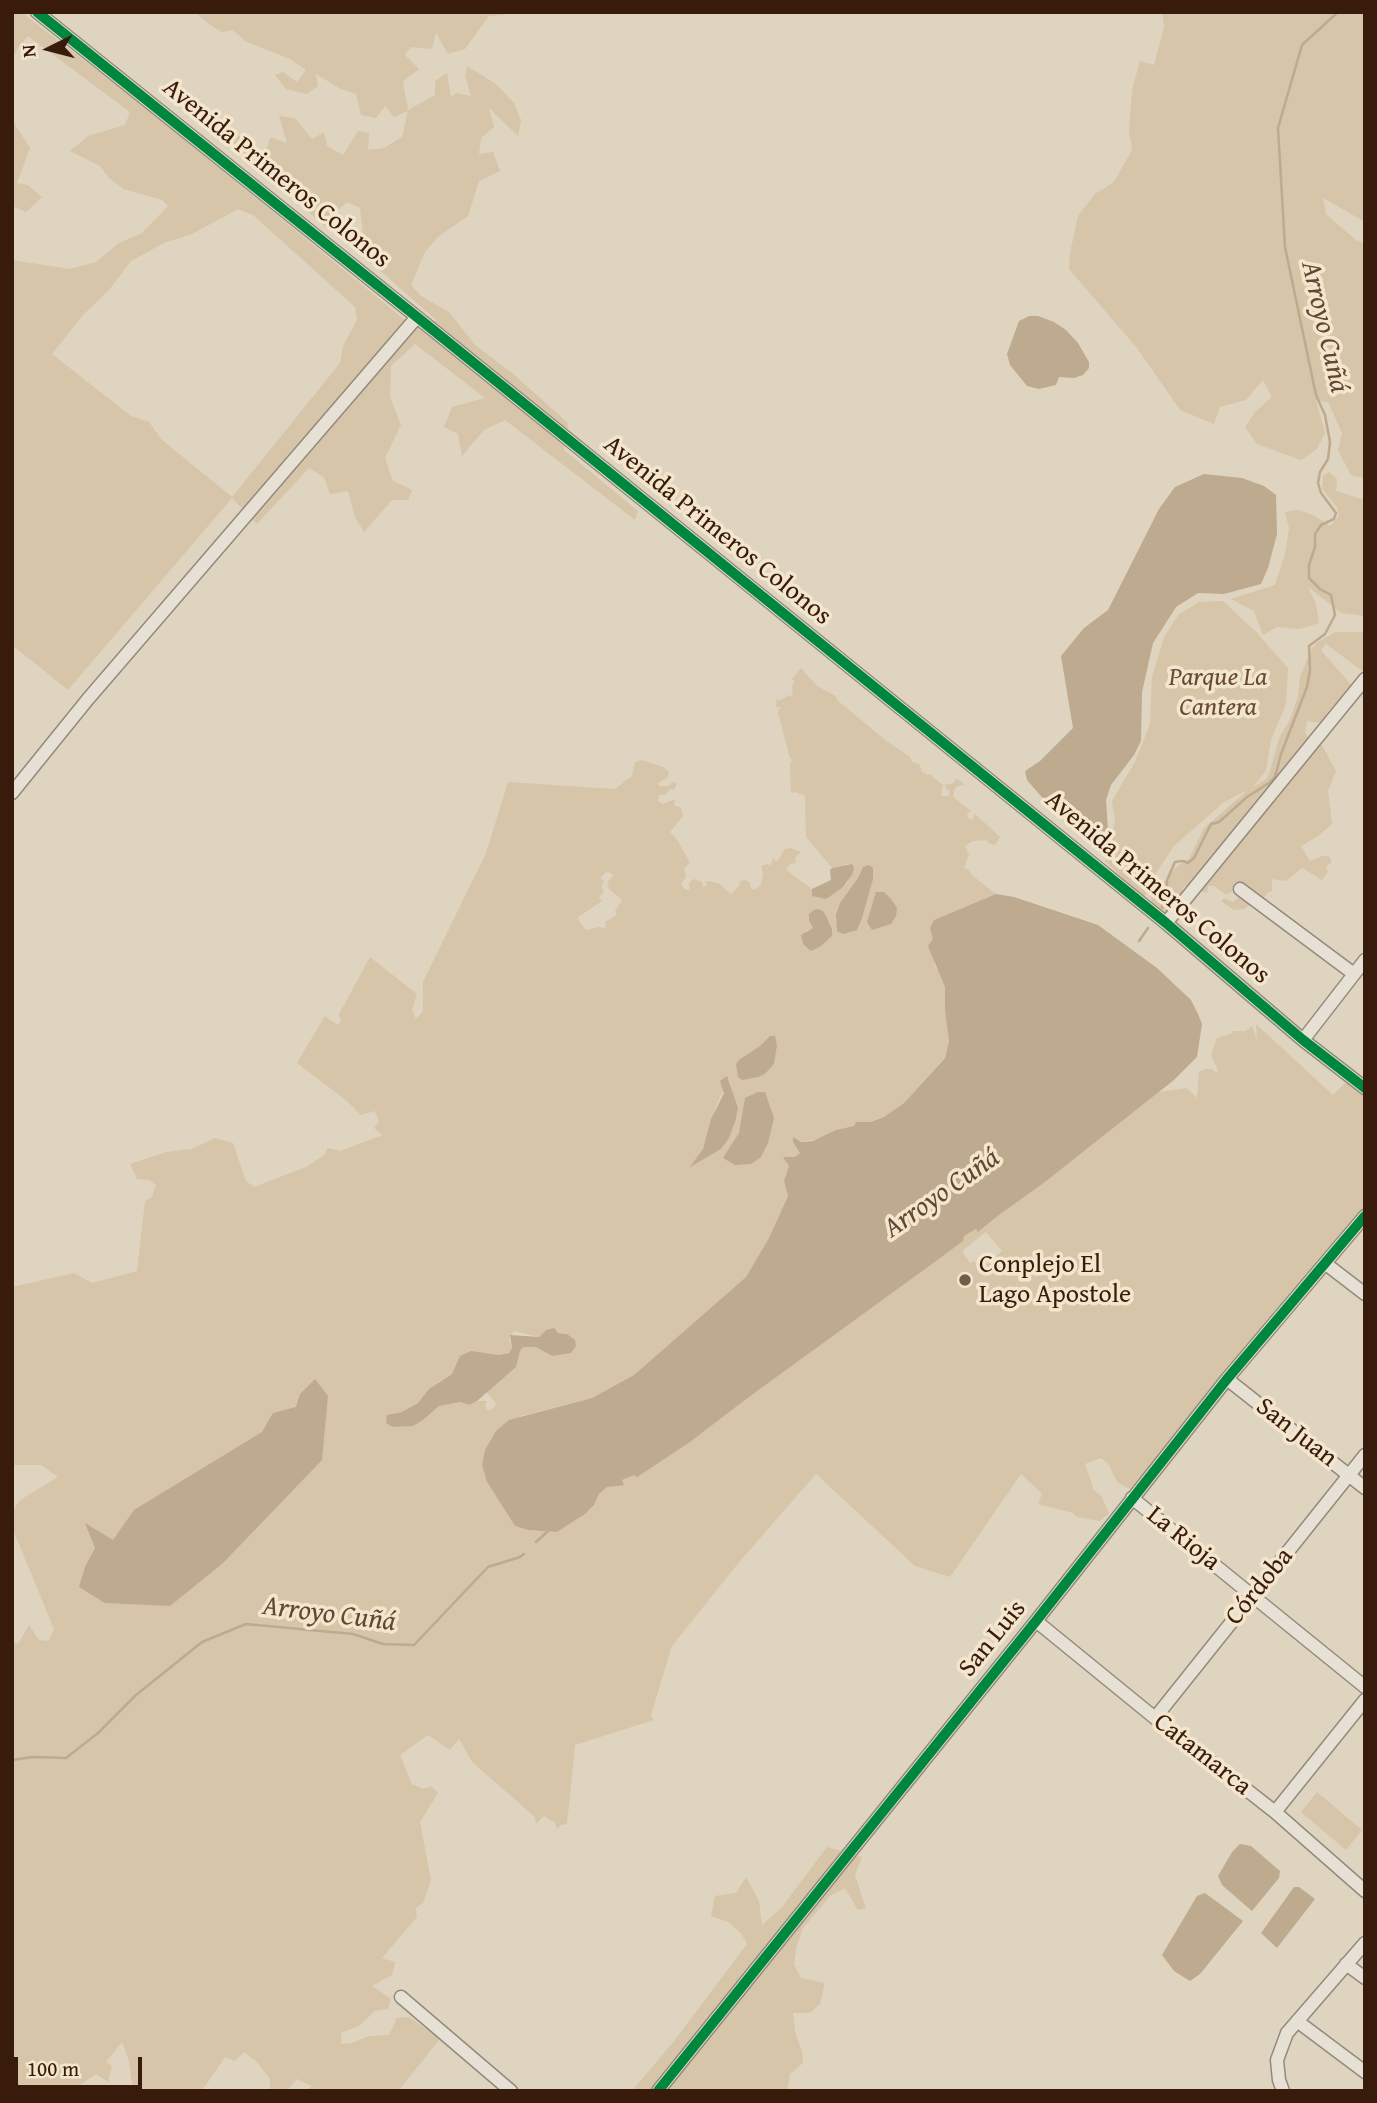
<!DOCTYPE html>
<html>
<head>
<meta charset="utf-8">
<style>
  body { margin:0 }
  #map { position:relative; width:1377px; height:2103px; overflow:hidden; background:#dfd4bf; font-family:"Gentium Book Plus",serif }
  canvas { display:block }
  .frame { position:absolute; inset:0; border:14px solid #391b0c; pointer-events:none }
  .north { position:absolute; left:14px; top:14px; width:70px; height:70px; -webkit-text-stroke:5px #f3e6cd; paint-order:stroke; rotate:264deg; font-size:19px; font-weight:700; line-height:28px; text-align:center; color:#391b0c }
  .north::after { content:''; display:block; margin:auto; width:24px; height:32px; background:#391b0c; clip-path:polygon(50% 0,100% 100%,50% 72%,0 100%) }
  .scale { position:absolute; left:14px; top:2057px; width:128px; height:32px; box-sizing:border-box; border:4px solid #391b0c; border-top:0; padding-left:9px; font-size:21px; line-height:24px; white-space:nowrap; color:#391b0c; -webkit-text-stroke:5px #f3e6cd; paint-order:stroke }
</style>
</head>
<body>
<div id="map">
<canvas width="1377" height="2103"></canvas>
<div class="frame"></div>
<div class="north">N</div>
<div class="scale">100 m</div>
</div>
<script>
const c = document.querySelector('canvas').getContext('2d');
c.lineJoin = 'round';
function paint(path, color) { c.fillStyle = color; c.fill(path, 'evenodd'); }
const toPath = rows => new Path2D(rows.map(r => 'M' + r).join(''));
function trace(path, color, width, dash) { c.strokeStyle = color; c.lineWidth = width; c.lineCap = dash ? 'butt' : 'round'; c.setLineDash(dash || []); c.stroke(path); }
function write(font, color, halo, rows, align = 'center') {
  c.font = font + ' "Gentium Book Plus",serif'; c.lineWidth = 7; c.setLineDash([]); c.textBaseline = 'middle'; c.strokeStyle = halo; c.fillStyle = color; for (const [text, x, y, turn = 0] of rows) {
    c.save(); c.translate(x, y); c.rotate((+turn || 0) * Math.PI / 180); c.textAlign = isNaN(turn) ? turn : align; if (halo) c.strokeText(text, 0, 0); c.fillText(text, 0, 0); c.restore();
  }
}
const green = toPath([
  [12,12,21,12,141,104,405,320,437,321,356,249,363,234,360,208,347,202,335,213,327,228,203,121,211,113,220,129,243,137,246,150,265,155,270,137,287,143,279,116,295,118,312,139,324,132,327,146,343,155,358,131,369,133,368,150,384,148,402,137,408,111,394,117,385,106,376,118,361,115,356,94,341,89,316,74,318,86,307,94,286,89,275,75,283,72,297,82,306,70,292,60,245,41,233,30,222,32,209,24,195,12,504,12,504,15,489,16,465,49,448,54,436,33,432,49,411,47,405,55,419,69,403,81,408,110,435,95,435,81,447,73,451,97,457,93,471,96,465,76,467,66,496,84,514,103,521,120,518,136,489,108,494,127,481,138,479,154,493,152,500,171,479,181,468,216,439,236,425,252,411,285,421,296,449,312,475,345,512,373,568,423,564,450,638,511,635,520,505,420,484,430,462,456,458,434,444,427,452,407,485,398,415,344,391,366,390,397,401,425,385,458,393,481,412,490,408,500,392,500,364,532,355,517,348,491,330,494,324,477,309,468,257,524,232,498,68,690,12,645,12,260,69,269,96,262,119,243,142,233,168,206,162,200,124,189,109,178,100,166,70,151,88,136,125,125,130,112,28,36,19,46,12,59],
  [238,209,253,215,355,307,357,320,343,346,340,363,232,497,161,439,149,422,131,416,52,354,84,314,109,290,131,261,164,243,192,234],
  [1162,12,1365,12,1365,222,1323,198,1326,214,1356,240,1365,243,1365,479,1351,475,1338,450,1342,433,1328,402,1316,401,1325,433,1317,449,1301,460,1257,444,1245,427,1255,412,1272,397,1263,380,1246,400,1220,407,1214,424,1180,410,1137,348,1069,269,1070,253,1078,216,1095,194,1114,182,1132,150,1129,131,1132,90,1140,61,1154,65,1164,27],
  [12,120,30,148,17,183,28,185,42,197,26,212,12,206],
  [1329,472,1337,479,1336,491,1365,500,1365,616,1341,613,1308,587,1316,604,1319,623,1300,629,1277,627,1263,635,1254,611,1231,599,1275,585,1285,554,1289,528,1285,512,1298,510,1315,516,1330,526,1339,516,1337,507,1322,489,1323,476],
  [1223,601,1256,632,1288,668,1286,704,1271,740,1266,770,1253,787,1265,780,1269,774,1280,736,1290,720,1298,696,1300,677,1312,648,1318,642,1335,632,1365,632,1365,673,1326,644,1321,650,1352,686,1327,712,1324,723,1307,721,1305,732,1310,742,1322,745,1336,771,1328,791,1332,824,1318,836,1301,846,1310,861,1322,856,1329,856,1332,862,1326,866,1328,872,1322,880,1302,868,1286,881,1272,879,1272,891,1268,892,1258,906,1250,905,1244,909,1234,910,1221,901,1224,898,1233,902,1244,893,1250,895,1249,888,1245,883,1240,886,1234,882,1232,892,1226,895,1214,886,1208,886,1207,893,1199,891,1199,885,1183,887,1182,898,1176,906,1159,917,1153,906,1150,894,1156,895,1164,889,1164,882,1177,866,1189,859,1204,828,1248,790,1224,802,1174,846,1156,873,1144,899,1105,861,1115,822,1112,801,1135,762,1150,724,1152,677,1164,637,1179,614,1199,602],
  [801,668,817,686,836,696,837,700,885,740,910,757,912,762,919,764,922,772,928,775,930,774,938,781,943,785,941,796,948,796,950,790,946,789,945,785,954,783,956,778,965,785,957,786,954,790,953,797,971,811,967,814,968,818,971,820,974,817,974,813,1000,837,995,845,988,843,987,840,973,841,965,846,969,855,964,868,968,869,973,876,996,894,934,920,935,967,940,972,945,987,945,1010,948,1025,949,1042,945,1057,904,1103,884,1117,871,1122,856,1122,854,1126,836,1130,822,1139,793,1142,800,1153,789,1166,784,1181,788,1196,769,1238,746,1277,634,1375,592,1398,521,1416,487,1482,515,1526,529,1530,557,1532,585,1514,594,1505,599,1494,607,1487,624,1484,622,1480,690,1442,749,1397,943,1256,963,1241,963,1237,976,1229,979,1232,999,1215,1045,1182,1159,1092,1187,1088,1197,1098,1199,1072,1205,1069,1212,1069,1216,1073,1218,1070,1211,1055,1217,1038,1231,1034,1233,1031,1245,1031,1252,1026,1257,1040,1256,1024,1333,1095,1347,1081,1365,1095,1365,1208,1130,1489,1117,1482,1108,1463,1101,1458,1085,1464,1094,1490,1102,1497,1109,1514,1099,1521,1077,1517,1073,1513,1038,1504,1042,1494,1021,1474,950,1577,915,1566,816,1474,740,1561,672,1646,653,1708,651,1716,654,1720,575,1745,567,1824,561,1825,557,1829,555,1823,544,1816,536,1824,535,1817,472,1762,459,1739,450,1750,428,1735,400,1755,412,1784,423,1789,431,1786,438,1793,420,1822,431,1880,423,1903,416,1908,417,1917,382,1958,395,1962,392,1975,372,1986,391,1999,388,2009,375,2011,359,2026,341,2033,341,2044,351,2043,370,2036,389,2035,397,2018,409,2017,440,2039,398,2091,306,2091,312,2086,297,2079,287,2091,270,2091,270,2079,257,2062,244,2052,235,2061,225,2057,206,2085,200,2091,141,2091,132,2084,129,2061,122,2042,106,2062,112,2066,108,2082,96,2074,71,2091,12,2091,12,1642,18,1644,29,1625,39,1640,49,1641,54,1629,12,1527,12,1512,20,1500,58,1477,41,1465,12,1465,12,1287,74,1273,92,1283,137,1271,145,1201,152,1197,156,1185,149,1180,137,1179,130,1164,166,1152,192,1149,215,1138,233,1143,246,1181,254,1187,306,1167,324,1155,328,1148,340,1151,383,1135,374,1128,379,1122,375,1111,361,1115,347,1101,297,1063,325,1016,336,1024,341,1023,339,1014,370,957,417,994,412,1010,416,1019,423,1011,423,982,486,853,508,782,615,789,632,776,635,762,642,760,663,767,669,772,667,778,658,783,659,786,669,786,672,782,677,783,674,790,670,789,666,794,659,795,658,801,663,804,675,799,674,805,681,808,683,816,670,832,678,841,690,863,684,868,686,876,681,885,685,889,690,891,689,883,694,879,702,882,703,887,707,885,705,882,709,881,720,884,731,894,739,886,740,881,746,880,750,883,750,887,754,890,761,885,763,873,761,866,767,864,770,866,773,858,776,861,778,860,785,849,790,848,801,852,795,858,796,863,790,864,786,870,812,889,812,896,826,898,842,888,848,882,849,864,832,868,806,837,805,796,796,792,791,793,790,764,793,759,790,759,778,712,781,707,776,707,777,698,779,701,789,695,793,697,792,686,795,681,791,680],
  [607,871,614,875,607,883,609,885,607,887,622,900,615,911,617,915,605,922,606,928,599,927,586,930,577,918,602,901,599,898,604,891,601,887,604,881,600,878],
  [823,911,832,929,832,936,829,940,805,931,813,928,809,920],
  [760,1046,777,1046,774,1064,765,1074,740,1059],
  [729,1079,732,1093,721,1149,707,1155,699,1155,703,1149,716,1106],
  [986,1232,1002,1251,994,1258,1000,1267,997,1270,989,1263,983,1267,981,1265,978,1266,974,1261,970,1263,962,1251],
  [546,1330,567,1334,552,1356,536,1347,523,1347,520,1351,516,1367,486,1392,496,1403,495,1407,487,1411,485,1406,487,1401,477,1401,469,1405,460,1402,449,1403,439,1406,423,1420,403,1427,393,1427,386,1423,388,1415,402,1412,418,1403,437,1383,487,1353,499,1355,510,1352,512,1348,509,1339,514,1331,539,1337],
  [1317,1792,1362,1830,1346,1850,1301,1812],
  [827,1847,862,1857,855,1875,866,1908,858,1910,845,1888,830,1896,803,1928,797,1945,794,1964,801,1978,825,1983,820,2004,810,2013,793,2013,795,2032,802,2051,803,2063,790,2074,787,2091,632,2091,674,2041,747,1944,741,1933,728,1922,711,1916,715,1896,736,1893,746,1877,759,1901,762,1925,782,1907]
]);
const water = toPath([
  [1029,316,1038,316,1054,322,1066,330,1078,343,1089,362,1089,368,1083,375,1074,378,1059,377,1056,385,1039,389,1027,386,1010,365,1007,354,1019,321],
  [1204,474,1242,478,1264,486,1276,495,1277,534,1268,568,1261,584,1224,594,1198,593,1176,607,1153,643,1142,692,1141,741,1134,755,1111,785,1106,800,1109,844,1097,847,1047,803,1027,780,1025,771,1040,761,1073,728,1061,656,1084,628,1108,610,1159,509,1175,487],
  [852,864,854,869,852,875,842,888,826,899,812,896,812,889,831,880,830,870,832,868],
  [869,865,873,868,873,879,862,918,857,930,843,934,837,931,836,915,840,903,858,878,863,867],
  [876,892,884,892,891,899,897,908,896,916,891,924,872,930,867,922],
  [996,894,1014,897,1098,925,1157,968,1191,1000,1198,1014,1202,1024,1197,1057,1174,1080,1045,1182,999,1215,978,1232,976,1229,964,1236,963,1241,943,1256,749,1397,690,1442,637,1477,634,1475,622,1480,624,1485,607,1487,599,1494,594,1505,585,1514,557,1532,528,1530,515,1526,487,1482,482,1465,485,1450,496,1431,509,1420,592,1398,634,1375,746,1277,769,1238,788,1196,784,1181,789,1166,783,1157,795,1157,800,1153,793,1142,793,1137,801,1142,813,1141,836,1130,854,1126,856,1122,871,1122,884,1117,904,1103,945,1058,949,1041,945,1010,945,987,928,946,933,939,930,928,934,920],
  [818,909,823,911,827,918,832,929,832,936,821,946,811,951,803,944,801,935,813,928,809,920,809,914,814,910],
  [770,1036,775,1036,777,1046,774,1064,765,1074,758,1077,742,1080,738,1077,736,1064,740,1059,760,1046],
  [727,1076,738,1108,735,1122,729,1138,721,1149,690,1167,703,1149,711,1119,724,1093,720,1081],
  [758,1092,765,1092,774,1118,768,1143,761,1157,751,1164,735,1165,723,1158,739,1133,745,1098],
  [554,1328,558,1333,567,1334,575,1340,576,1346,571,1353,552,1356,536,1347,523,1347,520,1351,516,1367,477,1401,469,1405,460,1402,439,1406,423,1420,413,1426,393,1427,386,1423,387,1415,402,1412,418,1403,429,1389,452,1374,460,1356,471,1351,499,1355,509,1353,512,1348,510,1335,539,1337,546,1330],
  [315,1379,328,1396,322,1460,223,1563,170,1606,105,1603,79,1587,85,1567,95,1548,85,1523,113,1540,134,1510,262,1432,273,1413,296,1407,300,1394],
  [1240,1844,1251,1846,1280,1871,1279,1878,1252,1911,1222,1885,1218,1876,1232,1852],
  [1294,1887,1299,1887,1315,1899,1277,1948,1261,1933],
  [1205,1893,1243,1921,1200,1974,1190,1981,1174,1971,1162,1955,1197,1896]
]);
const stream = toPath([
  [1162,908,1167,889,1167,880,1175,862,1183,861,1188,863,1194,858,1211,824,1219,822,1247,797,1269,783,1275,777,1281,754,1307,687,1310,670,1309,646,1325,634,1335,615,1331,595,1320,589,1309,578,1309,565,1315,547,1315,534,1321,525,1334,519,1336,513,1321,493,1318,483,1320,472,1328,459,1330,442,1325,415,1316,395,1285,247,1278,128,1302,45,1338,12],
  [1139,941,1148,928],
  [536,1542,549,1530],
  [12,1760,33,1757,66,1758,98,1733,136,1695,202,1642,246,1624,353,1634,383,1644,414,1645,488,1567,520,1557,524,1554]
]);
const minor = toPath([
  [37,12,417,317,1166,923,1303,1040,1365,1088],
  [12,793,88,699,417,317],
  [1240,889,1354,974],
  [1166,923,1365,679],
  [1303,1040,1365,960],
  [1326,1264,1365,1294],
  [1227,1379,1365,1488],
  [1132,1498,1365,1687],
  [1036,1621,1155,1718,1275,1812,1365,1891],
  [1155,1718,1365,1455],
  [1275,1812,1365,1700],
  [1346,1964,1365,1978],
  [401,1997,511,2091],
  [1297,2021,1365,2072],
  [658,2091,1036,1621,1227,1379,1365,1216],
  [1283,2091,1279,2080,1277,2060,1287,2033,1365,1943]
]);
const cycleway = toPath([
  [37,12,417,317,1166,923,1303,1040,1365,1088],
  [658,2091,1036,1621,1227,1379,1365,1216]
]);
const markers = [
  [965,1280,7,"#735c4b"]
];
const streetNames = [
  ["Avenida Primeros Colonos",276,174,39],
  ["Avenida Primeros Colonos",717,531,39],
  ["Avenida Primeros Colonos",1157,888,40],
  ["San Juan",1296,1433,38],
  ["La Rioja",1183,1539,39],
  ["Córdoba",1260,1587,-51],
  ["San Luis",993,1639,-51],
  ["Catamarca",1202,1755,38]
];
const parkNames = [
  ["Parque La",1218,678],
  ["Cantera",1218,708]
];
const poiNames = [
  ["Conplejo El",979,1265],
  ["Lago Apostole",979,1295]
];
const waterNames = [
  ["Arroyo Cuñá",1324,327,77],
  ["Arroyo Cuñá",942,1194,-35],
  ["Arroyo Cuñá",329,1615,7]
];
paint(green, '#d6c5a8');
paint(water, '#bdaa8f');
trace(stream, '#bdaa8f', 2.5);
trace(minor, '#948a7c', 15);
trace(minor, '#e6e0d5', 12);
trace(cycleway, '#00873e', 10);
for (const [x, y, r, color] of markers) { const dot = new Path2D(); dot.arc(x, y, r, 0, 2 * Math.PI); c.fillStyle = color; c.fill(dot); trace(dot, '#f3e6cd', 2.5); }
write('26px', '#391b0c', '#f3e6cd', streetNames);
write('italic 26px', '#664a35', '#f3e6cd', parkNames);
write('26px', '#391b0c', '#f3e6cd', poiNames, 'left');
write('italic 28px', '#624732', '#f3e6cd', waterNames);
</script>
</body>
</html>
